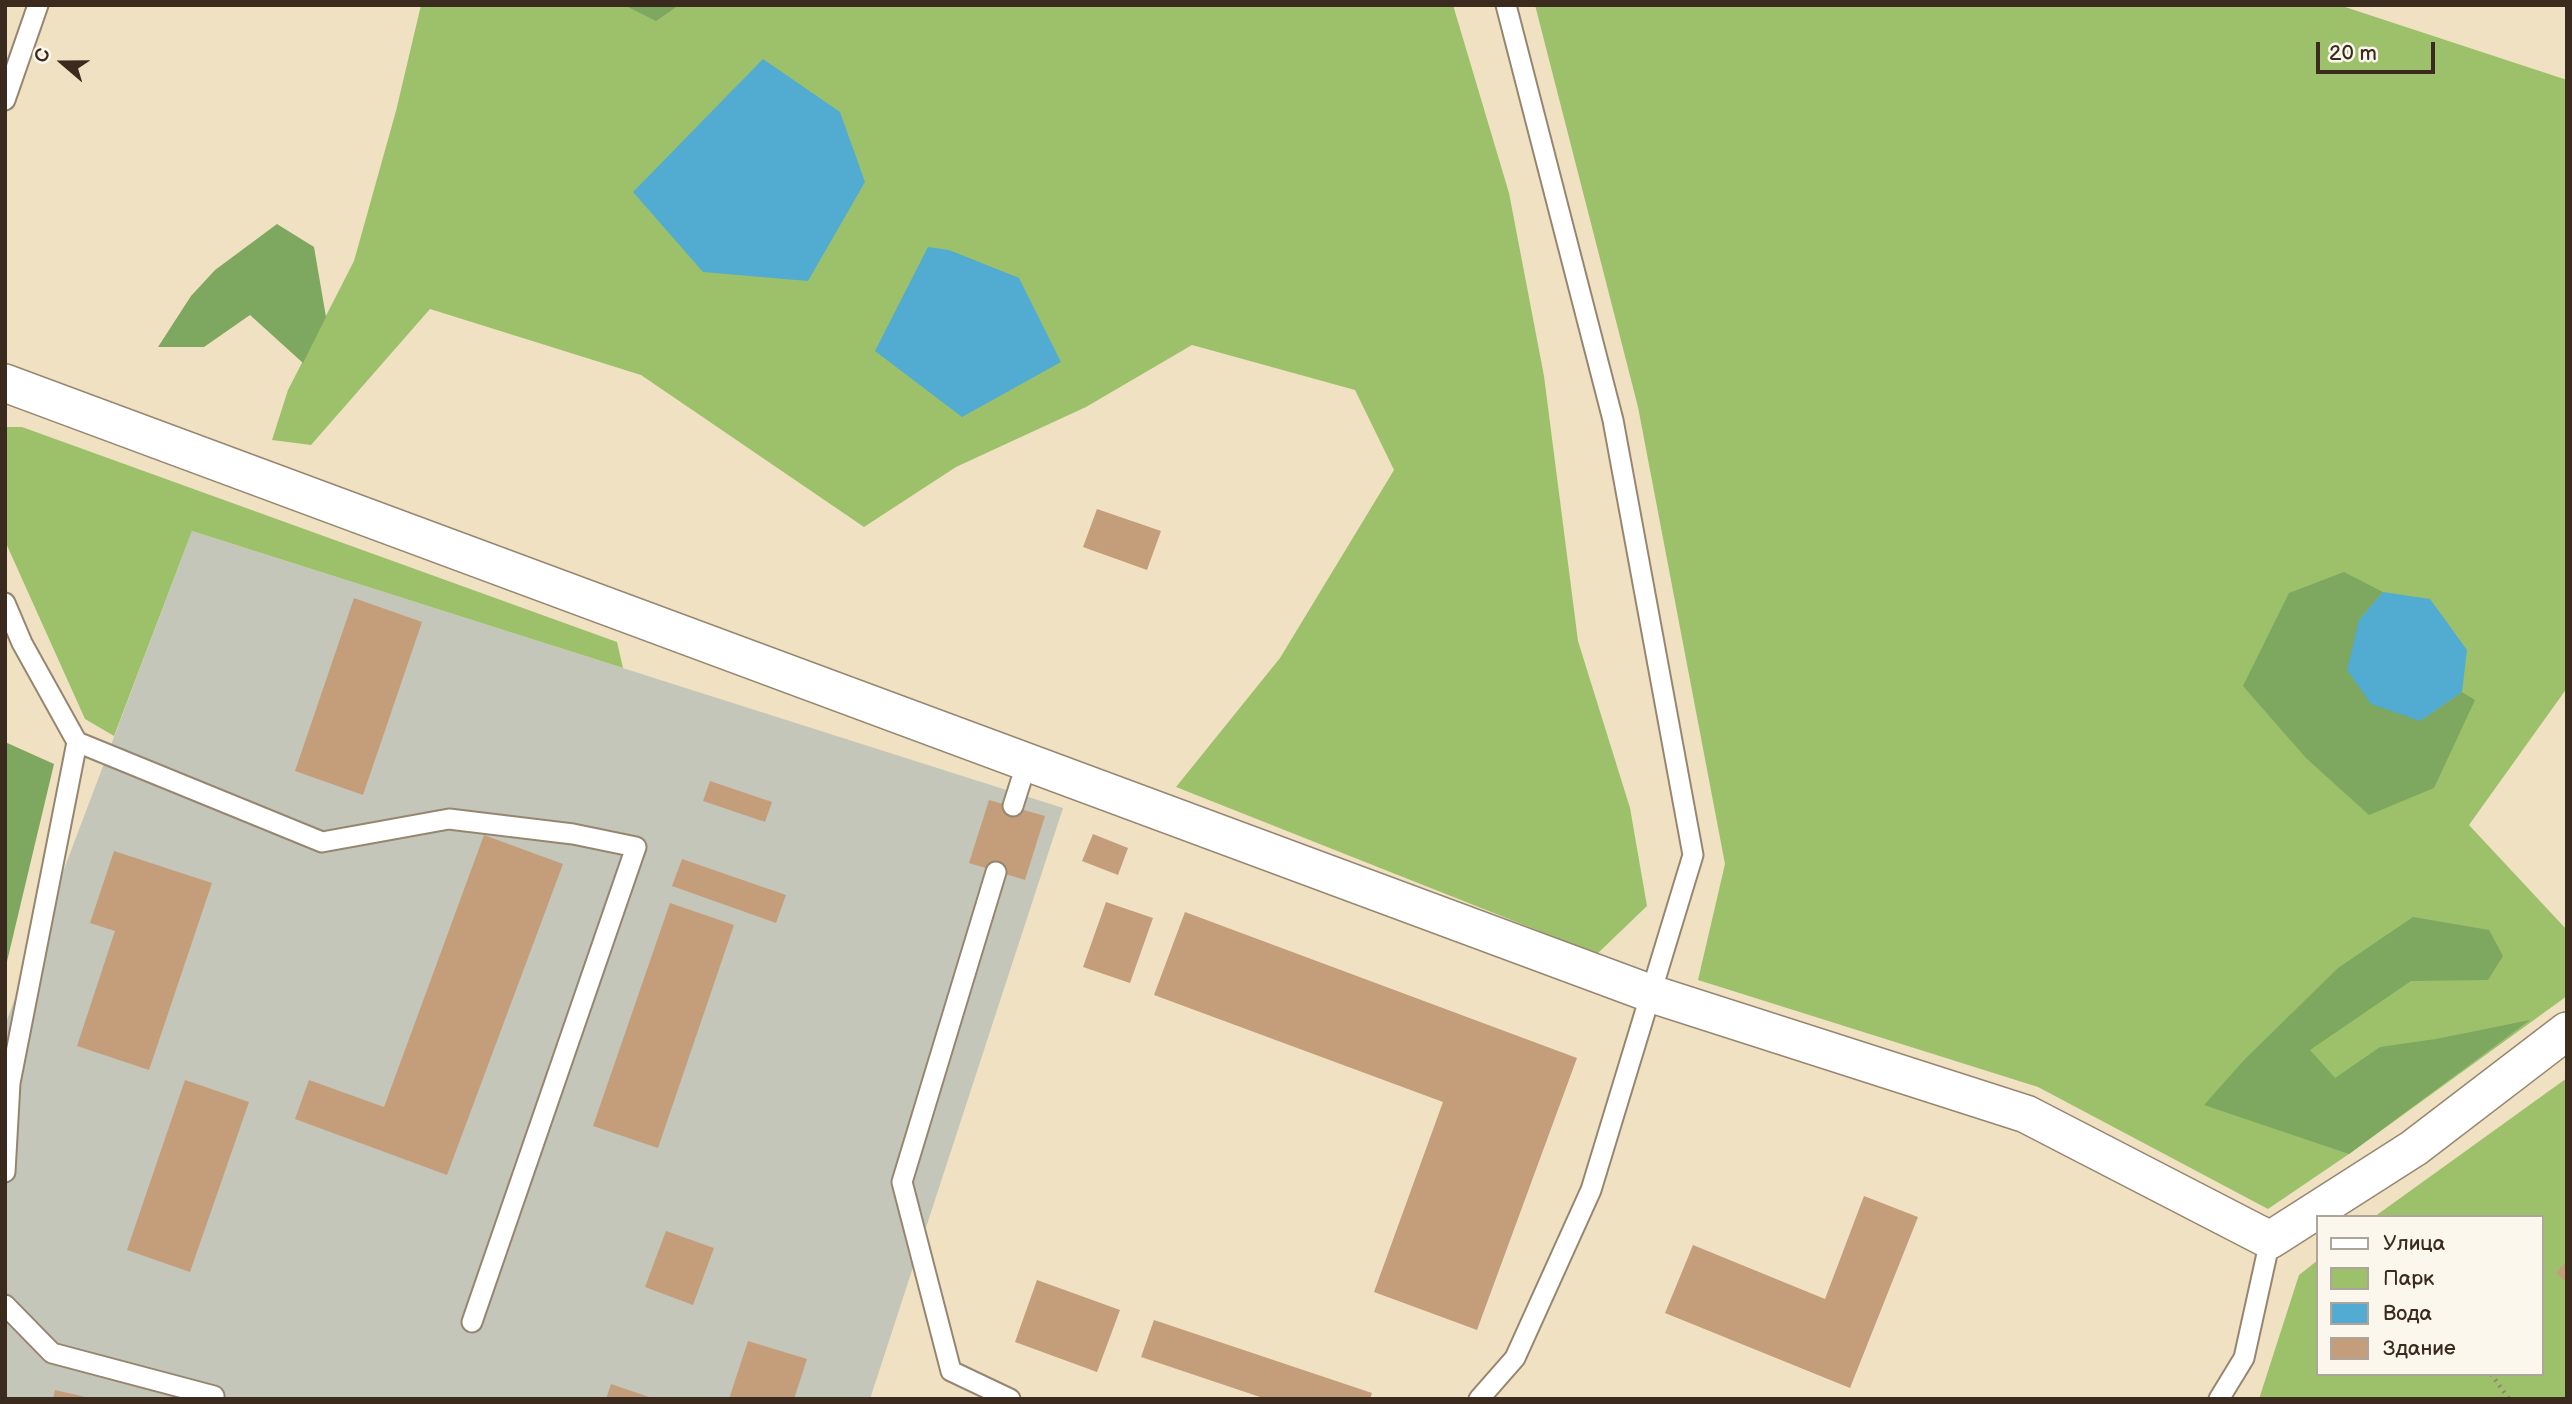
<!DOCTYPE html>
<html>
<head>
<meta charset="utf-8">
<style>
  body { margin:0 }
  #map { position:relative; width:2572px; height:1404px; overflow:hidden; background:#f0e1c3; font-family:"Balsamiq Sans",sans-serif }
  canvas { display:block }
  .frame { position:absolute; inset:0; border:7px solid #3b2a1e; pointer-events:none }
  .legend { position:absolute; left:2316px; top:1215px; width:228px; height:161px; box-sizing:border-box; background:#fbf7ec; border:2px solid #aea59a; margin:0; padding:9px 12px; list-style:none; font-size:21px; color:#3b2a1e }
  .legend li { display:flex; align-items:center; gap:14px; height:35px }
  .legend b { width:35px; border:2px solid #aea59a }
  .north { position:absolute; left:28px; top:28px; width:70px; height:70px; -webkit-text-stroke:5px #fbf7ec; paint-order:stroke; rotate:290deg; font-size:19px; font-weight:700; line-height:28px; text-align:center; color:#3b2a1e }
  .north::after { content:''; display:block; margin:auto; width:24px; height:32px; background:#3b2a1e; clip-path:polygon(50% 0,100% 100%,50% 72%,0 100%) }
  .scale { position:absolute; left:2316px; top:42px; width:119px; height:32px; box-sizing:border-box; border:4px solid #3b2a1e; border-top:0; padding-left:9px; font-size:21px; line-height:24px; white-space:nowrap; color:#3b2a1e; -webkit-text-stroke:5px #fbf7ec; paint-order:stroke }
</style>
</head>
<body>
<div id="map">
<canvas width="2572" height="1404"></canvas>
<div class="frame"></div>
<ul class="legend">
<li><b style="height:9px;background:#fff"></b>Улица</li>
<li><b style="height:19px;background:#9dc16b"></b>Парк</li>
<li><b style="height:19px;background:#52abd0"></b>Вода</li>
<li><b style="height:19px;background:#c49e7b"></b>Здание</li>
</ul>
<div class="north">С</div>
<div class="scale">20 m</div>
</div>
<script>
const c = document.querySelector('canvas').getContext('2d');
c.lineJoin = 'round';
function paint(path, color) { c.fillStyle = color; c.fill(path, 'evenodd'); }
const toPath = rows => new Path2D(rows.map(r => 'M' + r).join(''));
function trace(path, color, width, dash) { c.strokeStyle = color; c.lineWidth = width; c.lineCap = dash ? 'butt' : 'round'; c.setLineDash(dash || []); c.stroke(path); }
const industrial = toPath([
  [192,531,1063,808,870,1399,5,1399,5,1025]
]);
const green = toPath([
  [421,5,1453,5,1509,193,1544,376,1578,641,1630,808,1647,906,1597,954,1176,787,1280,658,1394,470,1355,390,1192,345,1086,407,956,467,864,527,641,375,430,309,311,445,272,440,288,390,354,261,396,111],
  [1535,5,2339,5,2567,80,2567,688,2469,825,2567,930,2567,996,2349,1154,2268,1209,2038,1087,1698,980,1725,864,1638,407],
  [5,427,22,427,617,642,623,668,192,531,114,736,85,719,5,541],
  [2567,1078,2567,1399,2259,1399,2299,1275,2318,1260,2318,1374,2542,1374,2542,1217,2374,1217]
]);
const forest = toPath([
  [624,5,679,5,656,21],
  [277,224,314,247,326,317,303,363,250,315,204,347,158,347,191,296,215,270],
  [2344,572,2383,592,2359,620,2420,721,2462,692,2475,700,2434,788,2369,815,2306,758,2243,686,2289,593],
  [5,742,54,764,5,970],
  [2413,917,2489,930,2503,956,2488,980,2411,981,2310,1050,2335,1078,2380,1047,2436,1039,2530,1020,2349,1154,2204,1105,2244,1060,2338,968]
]);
const water = toPath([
  [763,59,840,112,865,182,808,281,703,272,633,192],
  [928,247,949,250,1019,278,1061,362,962,417,875,351],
  [2383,592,2430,599,2467,650,2462,692,2420,721,2371,704,2347,670,2359,620]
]);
const building = toPath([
  [1097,509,1161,531,1147,570,1083,547],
  [354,598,422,622,363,795,295,771],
  [710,781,772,802,765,822,703,801],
  [989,800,1045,816,1025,880,969,863],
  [1093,834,1128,848,1118,875,1082,861],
  [484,835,563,864,447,1175,295,1119,309,1080,384,1107],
  [114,851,212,883,149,1070,77,1046,115,931,90,923],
  [682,859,786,895,776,923,672,886],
  [1106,902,1153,918,1130,983,1083,967],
  [670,903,734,925,658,1148,593,1126],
  [1185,912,1577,1058,1477,1330,1374,1292,1443,1102,1154,995],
  [185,1080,249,1102,190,1272,127,1250],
  [1864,1196,1918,1217,1850,1388,1665,1313,1693,1245,1825,1299],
  [666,1231,714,1248,693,1305,645,1287],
  [2567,1261,2567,1283,2556,1273],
  [1037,1280,1120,1310,1097,1372,1015,1342],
  [1154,1320,1372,1393,1370,1399,1266,1399,1141,1357],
  [748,1341,807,1359,794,1399,729,1399],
  [611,1384,652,1398,652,1399,606,1399],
  [55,1390,90,1398,89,1399,53,1399]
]);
const path = toPath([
  [2491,1374,2509,1399]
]);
const service = toPath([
  [5,100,38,5],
  [5,603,22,643,77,742,322,842,449,819,573,834,636,847,472,1322],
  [1013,806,1027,762],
  [996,872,902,1182,951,1371,1010,1399],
  [5,1172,10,1083,77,742],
  [5,1305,52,1353,214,1396],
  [1479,1399,1515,1358,1591,1190,1693,855,1613,420,1506,5],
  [2219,1399,2244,1358,2270,1240]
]);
const minor = toPath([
  [5,383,1652,994,2026,1114,2270,1240,2414,1148,2567,1031]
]);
paint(industrial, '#c4c6b9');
paint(green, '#9dc16b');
paint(forest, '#7ea75f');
paint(water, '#52abd0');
paint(building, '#c49e7b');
trace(service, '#968670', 23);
trace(minor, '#968670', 40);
trace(path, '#968670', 4.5, [2, 5]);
trace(service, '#fff', 19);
trace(minor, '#fff', 37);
</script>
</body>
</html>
